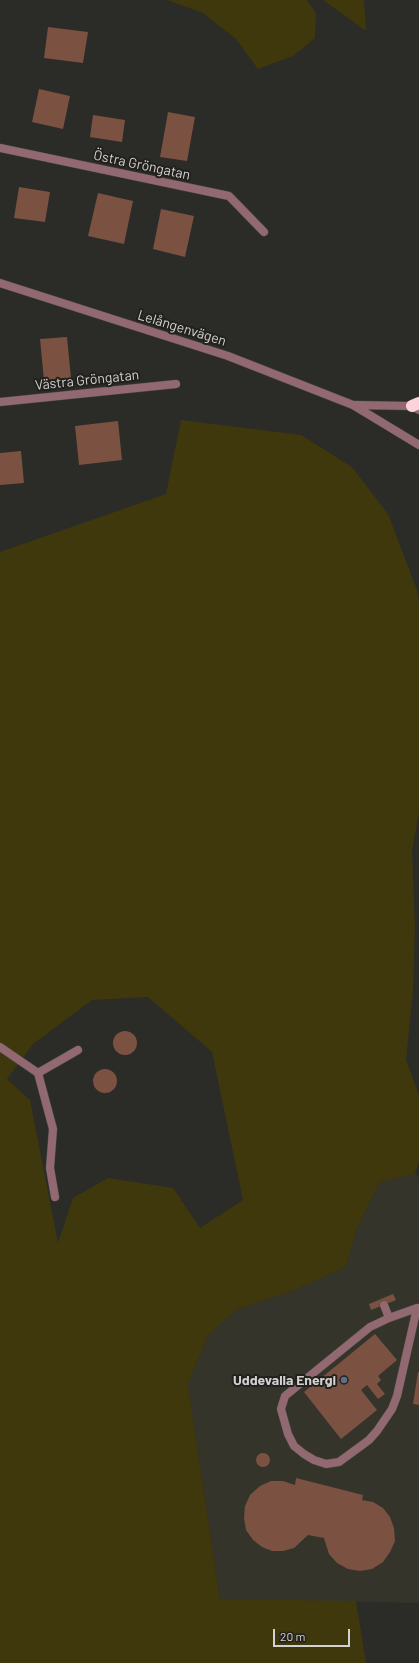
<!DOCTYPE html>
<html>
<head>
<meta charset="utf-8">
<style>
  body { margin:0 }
  #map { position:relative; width:419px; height:1663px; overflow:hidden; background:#2b2b28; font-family:Barlow,sans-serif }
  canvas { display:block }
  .scale { position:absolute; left:273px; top:1629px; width:77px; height:18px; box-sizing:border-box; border:2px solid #d3d2d0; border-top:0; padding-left:5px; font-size:12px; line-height:14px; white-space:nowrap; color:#d3d2d0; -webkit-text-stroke:3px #22211e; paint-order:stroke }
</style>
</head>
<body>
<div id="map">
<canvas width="419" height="1663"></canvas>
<div class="scale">20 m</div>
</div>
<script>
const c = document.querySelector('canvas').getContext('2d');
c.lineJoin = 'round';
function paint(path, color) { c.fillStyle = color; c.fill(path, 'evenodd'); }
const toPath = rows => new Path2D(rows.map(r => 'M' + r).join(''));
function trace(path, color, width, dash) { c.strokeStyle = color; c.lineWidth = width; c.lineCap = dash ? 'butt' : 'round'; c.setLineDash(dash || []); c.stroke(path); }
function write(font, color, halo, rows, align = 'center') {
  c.font = font + ' Barlow,sans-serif'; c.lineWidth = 4; c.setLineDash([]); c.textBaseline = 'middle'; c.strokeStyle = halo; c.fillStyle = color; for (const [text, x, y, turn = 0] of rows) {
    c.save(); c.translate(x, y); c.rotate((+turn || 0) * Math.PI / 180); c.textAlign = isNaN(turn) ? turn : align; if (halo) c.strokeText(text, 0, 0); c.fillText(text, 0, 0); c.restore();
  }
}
const built = toPath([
  [415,1173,419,1177,419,1603,220,1599,188,1385,207,1336,236,1310,299,1288,346,1267,356,1230,379,1183]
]);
const green = toPath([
  [167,0,307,0,316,13,315,38,293,56,258,69,236,39,203,13],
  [323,0,364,0,366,31],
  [181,420,301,435,352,467,388,514,417,590,419,602,419,813,412,851,415,927,413,991,406,1060,419,1095,419,1162,415,1173,379,1183,356,1230,346,1267,299,1288,236,1310,207,1336,188,1385,220,1599,356,1601,366,1663,0,1663,0,552,166,494],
  [148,997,212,1052,243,1200,200,1228,173,1188,108,1178,73,1198,58,1243,30,1100,7,1079,33,1044,92,1000]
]);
const building = toPath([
  [48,27,88,32,83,63,44,58],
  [39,89,70,96,63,129,32,122],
  [168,112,195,117,187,161,160,157],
  [93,115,125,120,122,142,90,137],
  [19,187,50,192,45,222,14,218],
  [98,193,133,201,124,244,88,236],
  [161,209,194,216,185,257,153,249],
  [67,337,71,378,44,380,40,339],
  [118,421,122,460,79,465,75,426],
  [21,451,24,483,0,485,0,453],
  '113 1043a12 12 0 1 1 24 0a12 12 0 1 1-24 0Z',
  '93 1081a12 12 0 1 1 24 0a12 12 0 1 1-24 0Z',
  [393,1294,396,1300,371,1310,369,1304],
  [375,1334,397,1360,378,1376,381,1380,377,1384,385,1394,378,1399,367,1385,361,1390,377,1410,341,1439,304,1392],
  [418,1372,419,1372,419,1405,413,1404],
  '256 1460a7 7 0 1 1 14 0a7 7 0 1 1-14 0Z',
  [296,1478,363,1495,362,1500,373,1502,383,1508,390,1517,394,1528,395,1541,390,1552,383,1562,372,1569,360,1571,348,1569,337,1563,329,1554,324,1538,308,1535,294,1548,283,1551,272,1551,262,1547,253,1540,246,1530,244,1518,245,1506,250,1495,260,1486,271,1481,283,1481,295,1485]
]);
const service = toPath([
  [0,1047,38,1073,78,1050],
  [38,1073,53,1129,50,1168,55,1197],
  [384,1305,389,1318],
  [417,1308,397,1396,392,1409,377,1431,369,1440,339,1462,326,1464,314,1460,304,1454,294,1446,288,1434,281,1409,285,1396,370,1327,389,1318,417,1308,419,1308]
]);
const minor = toPath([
  [0,148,229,196,264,232],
  [0,402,176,384]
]);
const tertiary = toPath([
  [0,283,228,356,353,405,419,445],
  [355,405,412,406,419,410]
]);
const motorway = toPath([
  [412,406,419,403]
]);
const markers = [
  [344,1380,4,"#5c6f8a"]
];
const streetNames = [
  ["Östra Gröngatan",142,165,12],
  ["Lelångenvägen",182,328,17],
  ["Västra Gröngatan",87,380,-6]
];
const poiNames = [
  ["Uddevalla Energi",336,1380]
];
paint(built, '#35342b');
paint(green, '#3f380c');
paint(building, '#7b5141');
trace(service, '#464643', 9);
trace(minor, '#464643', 9);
trace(tertiary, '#464643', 9);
trace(motorway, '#464643', 13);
trace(service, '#926971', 8);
trace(minor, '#926971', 8);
trace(tertiary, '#926971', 8);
trace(motorway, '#fdd3db', 12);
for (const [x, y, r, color] of markers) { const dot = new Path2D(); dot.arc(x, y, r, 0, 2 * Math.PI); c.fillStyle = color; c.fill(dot); trace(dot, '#22211e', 1.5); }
write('14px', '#d3d2d0', '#22211e', streetNames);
write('bold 14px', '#d3d2d0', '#22211e', poiNames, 'right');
</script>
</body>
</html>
